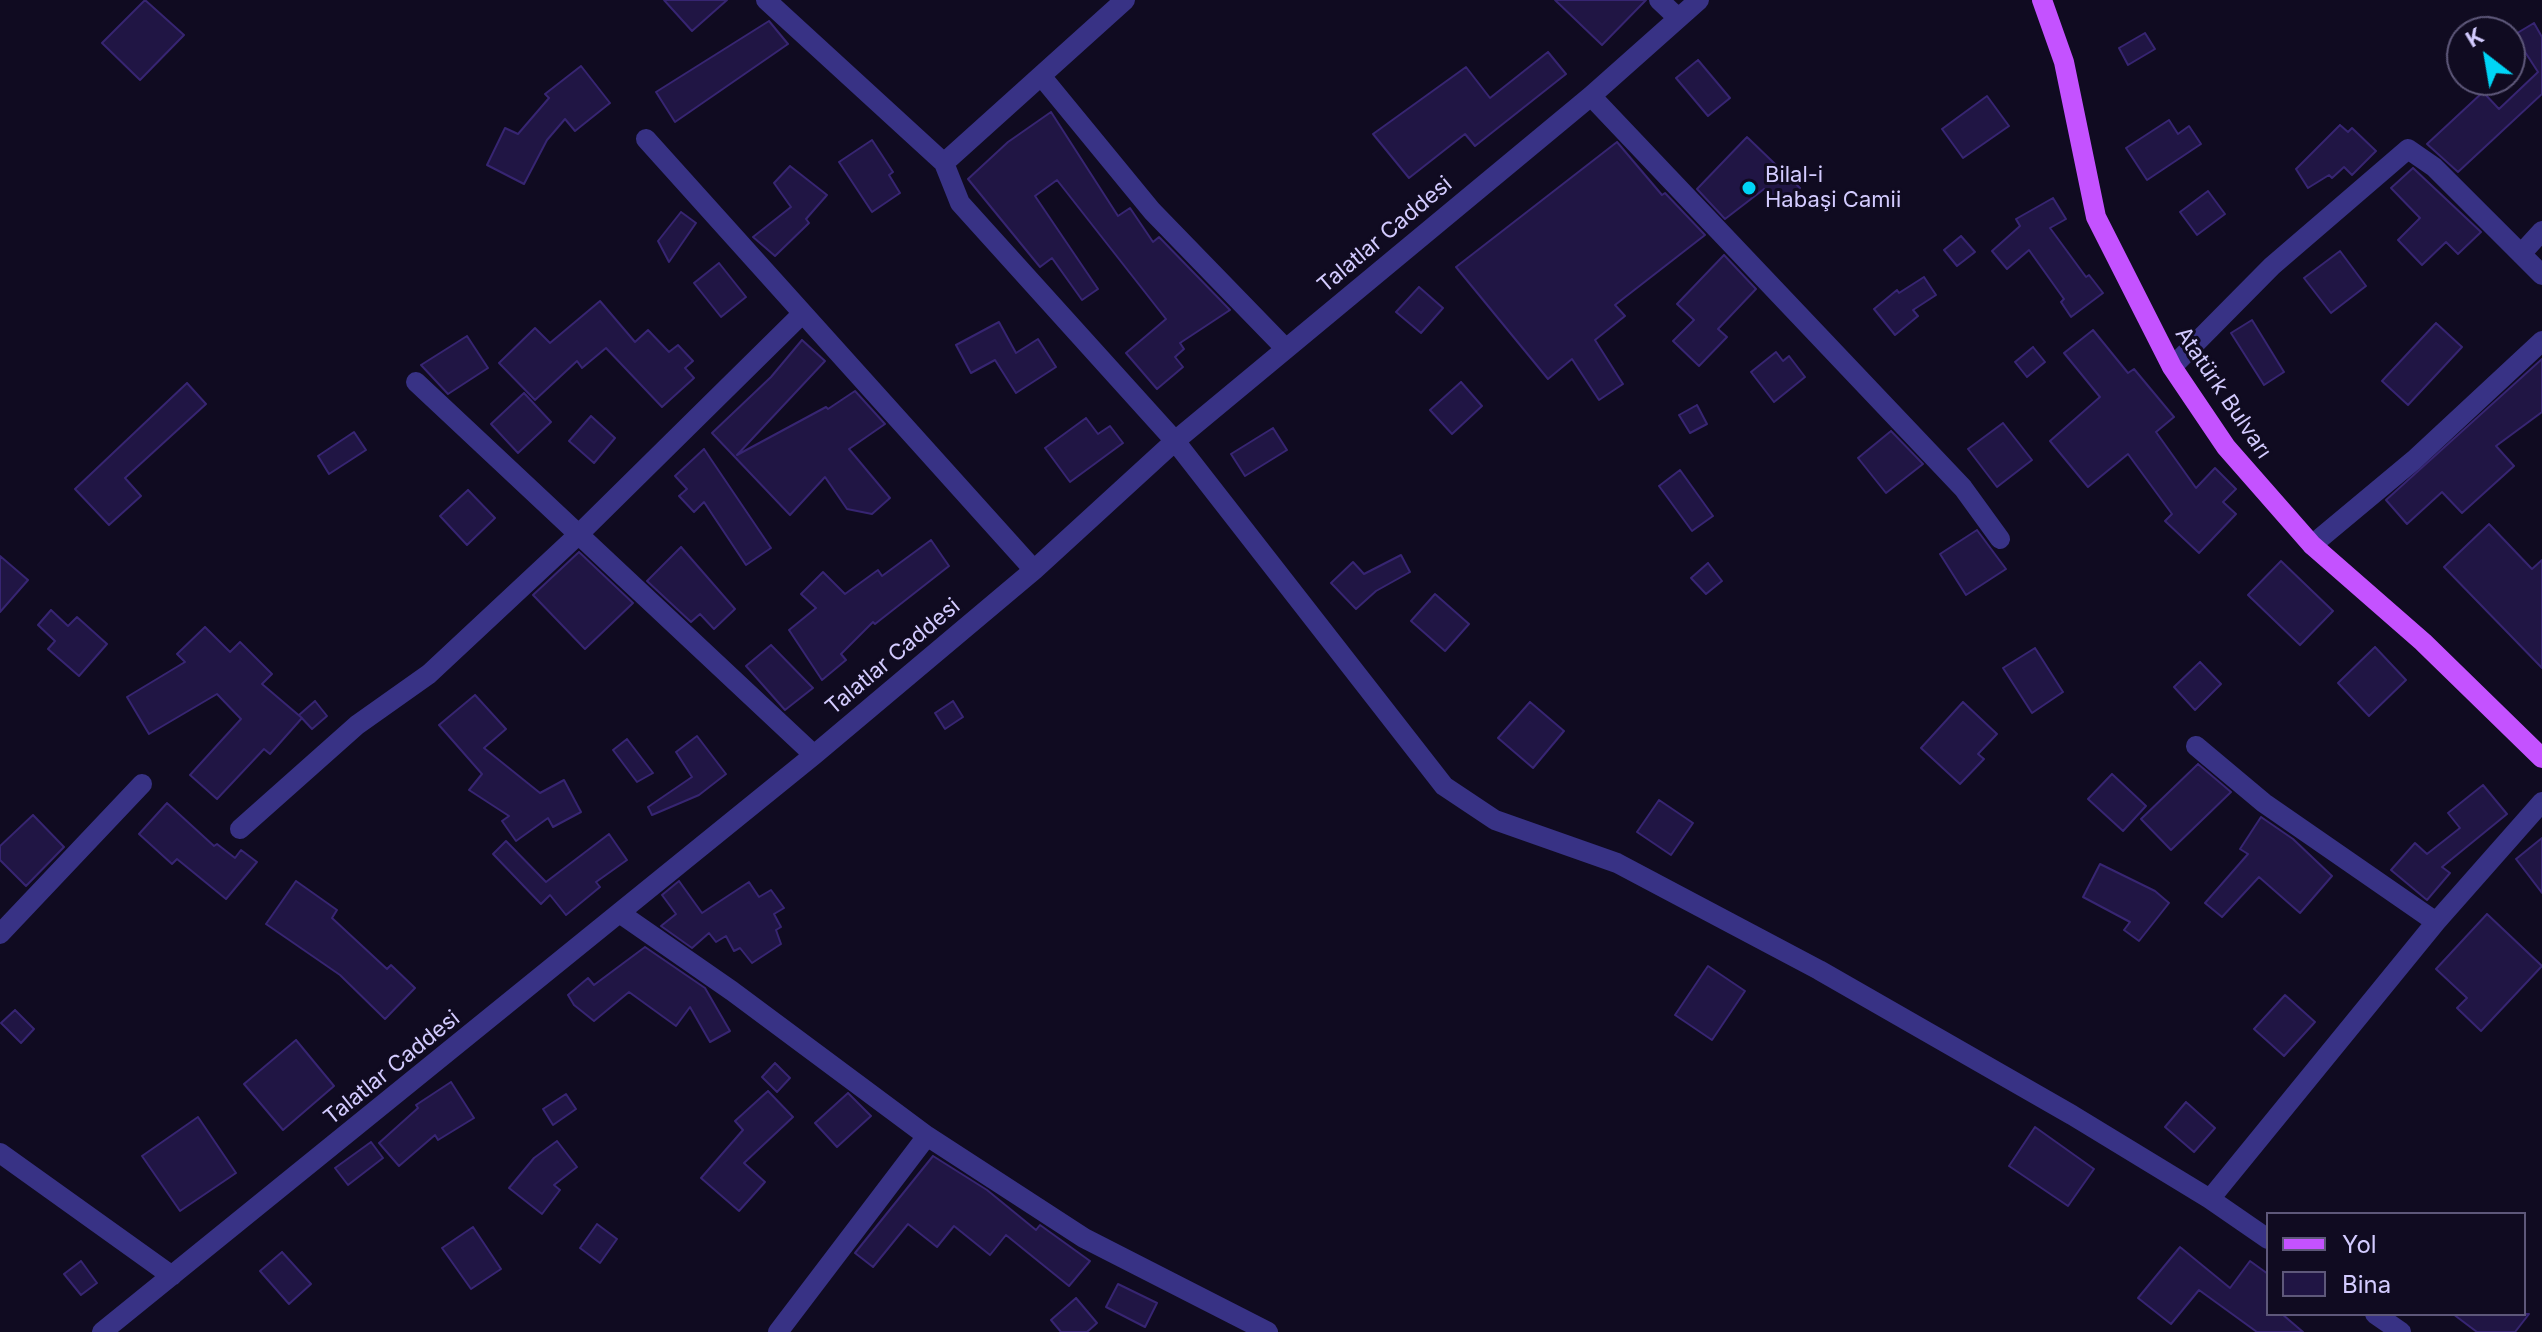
<!DOCTYPE html>
<html>
<head>
<meta charset="utf-8">
<style>
  body { margin:0 }
  #map { position:relative; width:2542px; height:1332px; overflow:hidden; background:#100b21; font-family:Inter,sans-serif }
  canvas { display:block }
  .legend { position:absolute; left:2266px; top:1212px; width:260px; height:104px; box-sizing:border-box; background:#100b21; border:2px solid #5e587a; margin:0; padding:10px 14px; list-style:none; font-size:24px; color:#d3cbff }
  .legend li { display:flex; align-items:center; gap:16px; height:40px }
  .legend b { width:40px; border:2px solid #5e587a }
  .north { position:absolute; left:2446px; top:16px; width:80px; height:80px; box-sizing:border-box; background:#100b21; border:2px solid #5e587a; border-radius:50%; rotate:329deg; font-size:22px; font-weight:700; line-height:32px; text-align:center; color:#d3cbff }
  .north::after { content:''; display:block; margin:auto; width:28px; height:36px; background:#00d5f6; clip-path:polygon(50% 0,100% 100%,50% 72%,0 100%) }
</style>
</head>
<body>
<div id="map">
<canvas width="2542" height="1332"></canvas>
<ul class="legend">
<li><b style="height:10px;background:#c452ff"></b>Yol</li>
<li><b style="height:22px;background:#201544"></b>Bina</li>
</ul>
<div class="north">K</div>
</div>
<script>
const c = document.querySelector('canvas').getContext('2d');
c.lineJoin = 'round';
function paint(path, color) { c.fillStyle = color; c.fill(path, 'evenodd'); }
const toPath = rows => new Path2D(rows.map(r => 'M' + r).join(''));
function trace(path, color, width, dash) { c.strokeStyle = color; c.lineWidth = width; c.lineCap = dash ? 'butt' : 'round'; c.setLineDash(dash || []); c.stroke(path); }
function write(font, color, halo, rows, align = 'center') {
  c.font = font + ' Inter,sans-serif'; c.lineWidth = 6; c.setLineDash([]); c.textBaseline = 'middle'; c.strokeStyle = halo; c.fillStyle = color; for (const [text, x, y, turn = 0] of rows) {
    c.save(); c.translate(x, y); c.rotate((+turn || 0) * Math.PI / 180); c.textAlign = isNaN(turn) ? turn : align; if (halo) c.strokeText(text, 0, 0); c.fillText(text, 0, 0); c.restore();
  }
}
const building = toPath([
  [145,0,184,35,140,80,102,43,145,0],
  [664,0,727,0,692,31,664,0],
  [1555,0,1646,0,1602,45,1555,0],
  [769,21,788,44,675,122,656,92,769,21],
  [2534,23,2542,37,2542,94,2458,172,2427,144,2483,92,2499,109,2538,72,2514,35,2534,23],
  [2145,33,2155,49,2128,65,2119,48,2145,33],
  [1548,52,1566,74,1475,146,1465,134,1409,178,1373,134,1466,67,1490,98,1548,52],
  [1698,60,1730,98,1708,116,1676,78,1698,60],
  [581,66,610,103,575,131,565,119,547,140,524,184,487,165,505,128,518,134,549,98,545,94,581,66],
  [1987,96,2009,126,1963,158,1942,129,1987,96],
  [1051,112,1118,216,1130,208,1153,242,1159,237,1230,310,1180,343,1184,349,1175,357,1183,367,1157,389,1126,353,1166,319,1057,180,1035,196,1098,289,1082,300,1052,258,1040,267,968,179,1008,142,1051,112],
  [2169,120,2178,134,2189,126,2201,144,2147,180,2126,148,2169,120],
  [2340,125,2348,132,2352,128,2376,151,2352,175,2344,167,2332,178,2329,175,2308,188,2296,169,2340,125],
  [1747,137,1800,188,1781,208,1764,189,1725,219,1697,189,1747,137],
  [872,140,893,172,889,175,900,193,872,212,839,162,872,140],
  [1617,142,1662,195,1665,193,1705,235,1615,305,1625,316,1595,340,1623,384,1599,400,1572,359,1548,379,1456,267,1617,142],
  [790,166,827,195,806,219,809,223,775,256,753,237,791,207,774,183,790,166],
  [2413,168,2481,232,2458,254,2446,242,2422,265,2398,240,2420,218,2391,188,2413,168],
  [2208,191,2225,214,2197,235,2180,212,2208,191],
  [2053,198,2066,219,2050,228,2086,277,2089,275,2103,293,2071,317,2061,302,2064,299,2029,250,2007,269,1992,251,2020,226,2016,219,2053,198],
  [681,212,696,223,669,262,658,241,681,212],
  [1961,236,1975,252,1957,266,1944,250,1961,236],
  [2340,251,2366,286,2331,313,2304,278,2340,251],
  [1724,255,1756,289,1718,329,1727,337,1699,366,1673,341,1694,320,1677,304,1724,255],
  [719,263,746,297,721,317,694,283,719,263],
  [1924,277,1936,295,1913,310,1918,316,1895,335,1874,309,1897,290,1899,293,1924,277],
  [1419,287,1443,308,1421,333,1396,312,1419,287],
  [600,301,635,342,648,330,669,352,678,345,693,361,685,368,694,378,662,407,606,348,582,368,577,361,535,400,499,363,535,328,550,343,600,301],
  [2252,320,2284,372,2264,385,2231,333,2252,320],
  [999,322,1016,353,1038,339,1056,367,1016,393,995,360,971,373,956,345,999,322],
  [2436,323,2462,347,2408,405,2382,381,2436,323],
  [2093,330,2128,373,2134,369,2174,417,2156,432,2196,488,2215,468,2236,489,2223,502,2236,514,2199,553,2165,521,2172,514,2128,454,2088,487,2050,441,2100,397,2064,353,2093,330],
  [467,336,488,368,448,394,421,365,467,336],
  [802,340,825,361,737,455,826,407,828,409,855,391,885,424,849,449,890,498,872,514,847,509,825,477,790,515,712,433,771,377,802,340],
  [2033,347,2045,362,2027,377,2015,362,2033,347],
  [1776,352,1783,361,1789,356,1805,377,1774,402,1751,372,1776,352],
  [2542,359,2542,412,2496,446,2514,466,2462,513,2442,492,2407,524,2386,500,2542,359],
  [1461,382,1482,406,1452,434,1430,410,1461,382],
  [187,383,206,404,125,478,141,496,109,525,75,489,187,383],
  [524,393,551,422,518,453,491,424,524,393],
  [1697,405,1707,424,1690,433,1679,415,1697,405],
  [591,416,615,438,594,463,569,441,591,416],
  [1086,418,1098,434,1110,426,1123,443,1070,482,1045,448,1086,418],
  [2003,423,2032,460,1997,487,1968,449,2003,423],
  [1273,428,1287,450,1245,476,1231,454,1273,428],
  [1891,431,1923,464,1886,493,1858,458,1891,431],
  [354,432,366,450,329,474,318,456,354,432],
  [704,449,771,548,746,565,704,502,694,512,679,496,687,489,675,476,704,449],
  [1680,470,1713,516,1692,531,1659,486,1680,470],
  [468,490,495,518,467,545,440,516,468,490],
  [2489,524,2532,569,2542,560,2542,668,2444,567,2489,524],
  [1977,530,2006,569,1966,595,1940,554,1977,530],
  [931,540,949,566,875,624,873,622,841,654,846,660,822,680,789,630,816,608,801,594,823,572,845,594,878,570,882,576,931,540],
  [681,547,735,609,714,629,700,614,691,622,647,581,681,547],
  [579,552,633,603,585,649,533,595,579,552],
  [1401,555,1410,572,1376,591,1356,609,1331,583,1353,562,1364,574,1401,555],
  [0,556,28,580,0,612,0,556],
  [2281,561,2333,611,2300,645,2248,595,2281,561],
  [1708,563,1722,581,1706,594,1691,578,1708,563],
  [1435,594,1469,624,1445,651,1411,621,1435,594],
  [51,610,68,626,77,617,107,644,79,676,48,649,55,641,38,625,51,610],
  [205,627,230,652,240,642,272,674,262,684,302,718,270,754,264,749,217,799,190,775,241,719,217,694,149,734,127,697,185,662,177,654,205,627],
  [771,645,813,688,785,710,746,666,771,645],
  [2375,647,2406,680,2369,716,2338,683,2375,647],
  [2035,648,2063,692,2032,713,2003,668,2035,648],
  [2200,662,2221,684,2195,710,2174,687,2200,662],
  [475,695,506,729,484,748,540,793,564,780,581,812,553,827,548,818,516,841,502,821,509,816,469,790,482,774,439,725,475,695],
  [315,701,327,716,312,729,299,715,315,701],
  [953,701,963,717,945,729,935,713,953,701],
  [1530,702,1564,731,1533,768,1498,738,1530,702],
  [1963,702,1997,734,1978,754,1984,759,1960,784,1921,748,1963,702],
  [697,736,726,774,699,795,652,815,648,807,692,777,676,752,697,736],
  [627,739,653,773,637,782,613,750,627,739],
  [2198,764,2231,792,2171,850,2141,819,2198,764],
  [2112,774,2146,806,2123,831,2088,799,2112,774],
  [2483,785,2507,814,2442,867,2450,873,2427,900,2391,870,2415,843,2427,854,2460,828,2448,813,2483,785],
  [1659,800,1693,823,1671,855,1637,832,1659,800],
  [167,803,214,846,217,844,235,858,241,850,257,862,226,899,177,859,172,864,139,834,167,803],
  [33,815,64,847,26,886,0,860,0,846,33,815],
  [2261,817,2293,839,2332,876,2300,913,2259,877,2222,917,2205,903,2248,854,2240,849,2261,817],
  [609,834,627,860,596,882,600,887,566,915,550,895,541,904,493,854,506,841,546,882,609,834],
  [2542,838,2542,893,2516,859,2542,838],
  [2100,864,2155,891,2169,903,2139,941,2124,930,2130,922,2083,897,2100,864],
  [296,881,337,910,332,918,387,969,391,965,415,988,385,1019,340,975,266,924,296,881],
  [679,881,702,913,749,882,759,897,771,890,784,908,774,914,781,927,776,930,781,944,752,963,740,948,734,951,726,936,716,942,709,933,692,948,661,926,676,914,662,895,679,881],
  [2487,914,2542,966,2481,1031,2457,1008,2467,998,2436,969,2487,914],
  [645,947,705,988,730,1031,710,1042,690,1007,676,1026,629,992,594,1021,574,1005,568,995,588,978,594,985,645,947],
  [1708,966,1745,991,1712,1040,1675,1015,1708,966],
  [2285,995,2315,1022,2284,1056,2254,1029,2285,995],
  [15,1010,34,1029,21,1043,1,1023,15,1010],
  [296,1040,334,1086,283,1130,244,1084,296,1040],
  [775,1063,790,1078,777,1092,762,1077,775,1063],
  [451,1082,474,1118,438,1140,435,1135,399,1166,379,1143,418,1108,416,1105,451,1082],
  [768,1091,793,1117,744,1163,765,1182,739,1211,701,1178,743,1130,735,1121,768,1091],
  [848,1093,871,1116,837,1147,815,1123,848,1093],
  [566,1094,576,1109,553,1125,543,1109,566,1094],
  [2186,1102,2215,1128,2194,1152,2165,1127,2186,1102],
  [198,1117,236,1173,180,1211,142,1156,198,1117],
  [2035,1127,2094,1169,2068,1206,2009,1166,2035,1127],
  [557,1141,577,1167,554,1185,560,1190,542,1214,509,1188,534,1158,557,1141],
  [371,1142,383,1158,348,1185,335,1168,371,1142],
  [933,1156,987,1190,1036,1230,1040,1225,1090,1261,1069,1286,1006,1235,990,1255,954,1226,937,1247,908,1224,873,1267,855,1253,933,1156],
  [597,1224,617,1239,600,1263,580,1248,597,1224],
  [473,1227,501,1269,471,1289,442,1248,473,1227],
  [2180,1247,2230,1288,2250,1261,2268,1274,2268,1314,2282,1314,2303,1332,2257,1332,2199,1290,2171,1324,2138,1298,2180,1247],
  [282,1252,311,1284,289,1304,260,1271,282,1252],
  [81,1261,97,1283,81,1295,64,1274,81,1261],
  [1118,1284,1157,1303,1145,1327,1106,1307,1118,1284],
  [1076,1298,1097,1323,1087,1332,1061,1332,1051,1320,1076,1298],
  [2453,1314,2529,1314,2515,1332,2477,1332,2453,1314]
]);
const minor = toPath([
  [766,0,944,163,960,203,1175,441,1444,786,1495,820,1617,863,1819,970,2072,1115,2210,1199,2268,1239],
  [1659,0,1678,18],
  [1042,77,1152,211,1286,349],
  [1591,96,1963,488,2000,539],
  [646,139,1034,570],
  [944,163,1125,0],
  [2521,254,2542,231],
  [2172,367,2272,266,2408,149,2434,167,2542,275],
  [416,382,814,755],
  [2312,545,2414,460,2542,341],
  [2196,746,2264,803,2436,922],
  [240,829,357,725,429,674,579,534,802,314],
  [621,914,732,991,927,1136,1084,1238,1268,1332],
  [0,934,142,784],
  [0,1153,172,1276],
  [2210,1199,2436,922,2542,802],
  [2375,1314,2401,1332],
  [102,1332,814,755,1034,570,1175,441,1591,96,1699,0],
  [778,1332,927,1136]
]);
const major = toPath([
  [2042,0,2064,62,2096,217,2172,367,2226,447,2312,545,2423,642,2542,758]
]);
const markers = [
  [1749,188,8,"#00d5f6"]
];
const poiNames = [
  ["Bilal-i",1765,175],
  ["Habaşi Camii",1765,200]
];
const streetNames = [
  ["Talatlar Caddesi",1385,235,-40],
  ["Atatürk Bulvarı",2223,393,56],
  ["Talatlar Caddesi",893,657,-40],
  ["Talatlar Caddesi",392,1068,-39]
];
paint(building, '#201544');
trace(building, '#372572', 2);
trace(minor, '#383285', 20);
trace(major, '#c452ff', 20);
for (const [x, y, r, color] of markers) { const dot = new Path2D(); dot.arc(x, y, r, 0, 2 * Math.PI); c.fillStyle = color; c.fill(dot); trace(dot, '#100b21', 3); }
write('22px', '#d3cbff', '#100b21', poiNames, 'left');
write('22px', '#d3cbff', '#100b21', streetNames);
</script>
</body>
</html>
